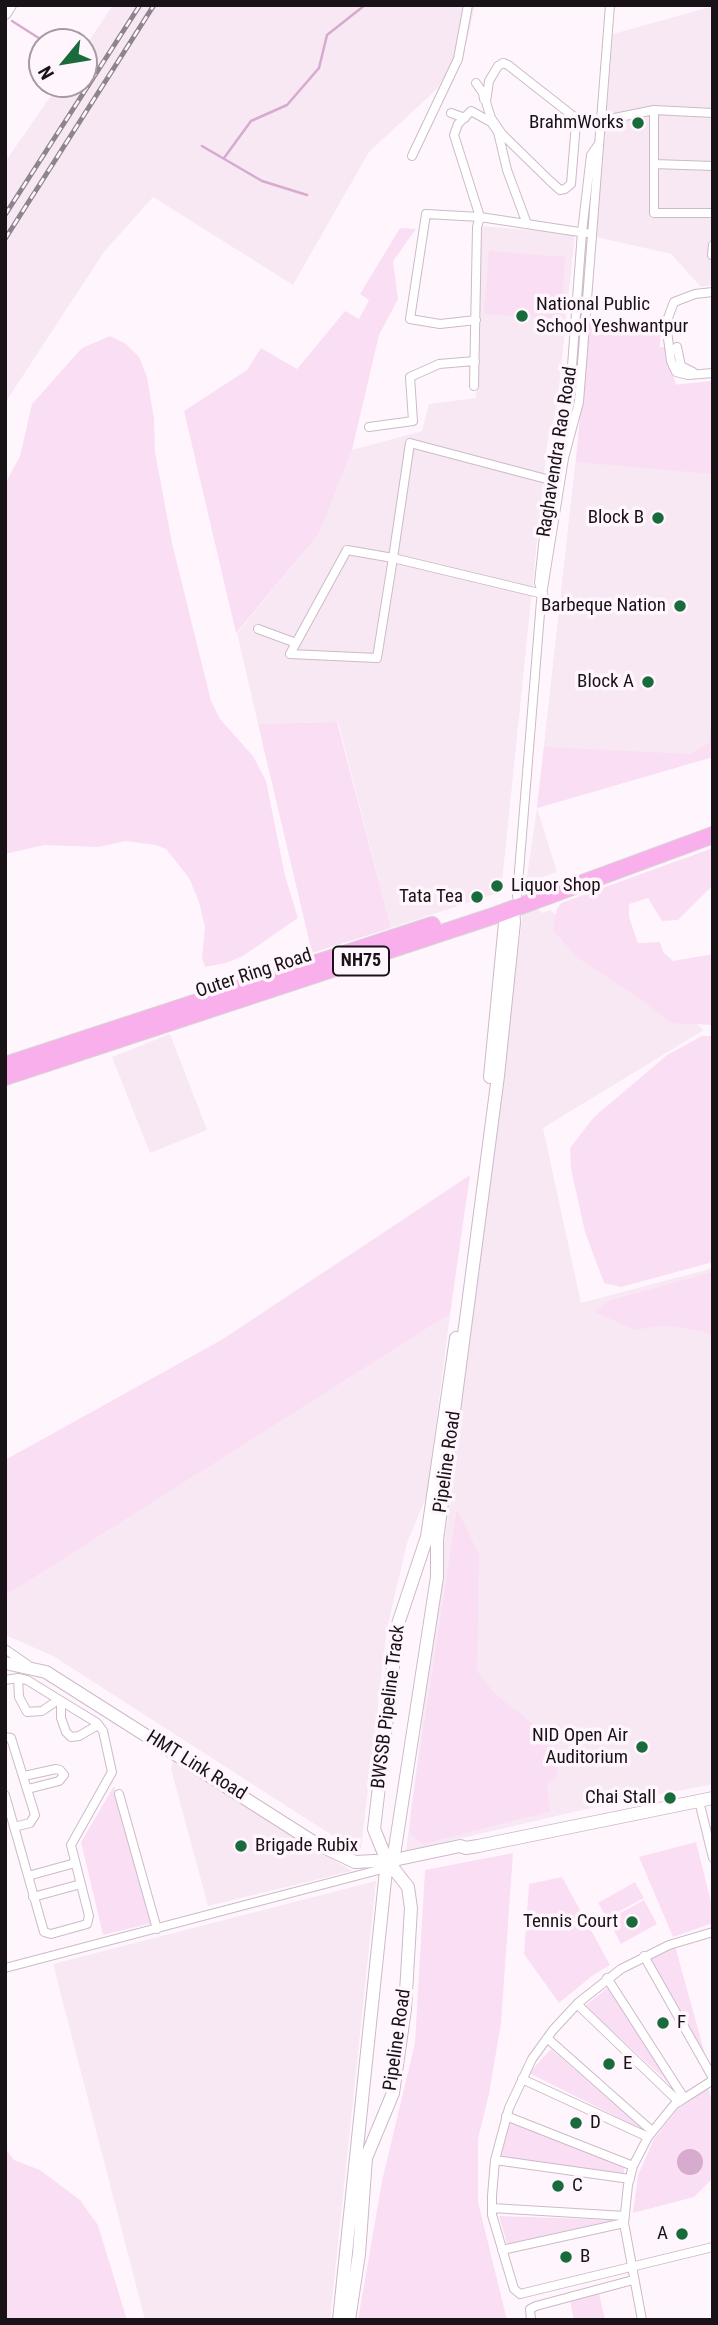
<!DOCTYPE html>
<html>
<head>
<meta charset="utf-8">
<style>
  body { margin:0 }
  #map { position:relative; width:718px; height:2325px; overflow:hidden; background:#fff6fd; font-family:"Roboto Condensed",sans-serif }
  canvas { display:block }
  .frame { position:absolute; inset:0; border:7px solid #191217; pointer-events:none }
  .north { position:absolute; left:28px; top:28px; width:70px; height:70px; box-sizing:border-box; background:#fff6fd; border:2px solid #a39ba1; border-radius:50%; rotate:240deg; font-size:19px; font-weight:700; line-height:28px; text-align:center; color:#191217 }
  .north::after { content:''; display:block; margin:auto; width:24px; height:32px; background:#196b3c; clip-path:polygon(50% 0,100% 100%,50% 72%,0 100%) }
</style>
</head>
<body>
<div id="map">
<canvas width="718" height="2325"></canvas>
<div class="frame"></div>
<div class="north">N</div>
</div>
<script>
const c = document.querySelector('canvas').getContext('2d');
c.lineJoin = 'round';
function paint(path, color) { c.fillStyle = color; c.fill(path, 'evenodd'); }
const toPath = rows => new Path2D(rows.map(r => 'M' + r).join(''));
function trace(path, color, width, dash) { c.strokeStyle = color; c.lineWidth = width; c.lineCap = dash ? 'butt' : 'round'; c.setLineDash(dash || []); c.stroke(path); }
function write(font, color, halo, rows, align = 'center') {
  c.font = font + ' "Roboto Condensed",sans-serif'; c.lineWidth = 7; c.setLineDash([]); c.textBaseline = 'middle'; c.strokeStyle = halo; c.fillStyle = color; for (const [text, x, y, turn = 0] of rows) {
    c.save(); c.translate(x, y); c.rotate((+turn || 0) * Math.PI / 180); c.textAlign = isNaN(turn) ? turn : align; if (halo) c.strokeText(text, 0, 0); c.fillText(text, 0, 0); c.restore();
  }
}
const built = toPath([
  [113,5,475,5,467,41,437,89,369,152,293,285,153,197,104,252,5,403,5,162,59,84,84,84,84,48],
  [710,5,713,5,713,285,701,287,671,254,596,237,613,34,710,7],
  [480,226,575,234,557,406,547,445,501,892,391,928,338,722,258,724,237,633,319,534,352,450,422,431,429,404,476,398],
  [713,381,713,757,537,808,557,872,526,883,537,808,583,393],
  [538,905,539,910,542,913,550,910,704,1030,543,1128,581,1303,713,1268,713,1784,582,1810,406,1851,523,911],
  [170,1034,207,1130,150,1153,112,1057],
  [450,1314,427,1495,407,1543,387,1629,361,1849,344,1843,53,1656,5,1635,5,1596],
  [173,1760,256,1813,352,1871,208,1906,171,1769],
  [376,1881,330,2320,145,2320,53,1964]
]);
const green = toPath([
  [400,228,416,229,393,261,398,299,379,335,352,450,319,534,236,633,184,411,247,370,261,348,297,369,345,311,359,319,369,300,360,294],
  [489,251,565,257,561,319,484,314],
  [589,319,661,325,660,347,666,347,676,385,713,381,713,474,576,462],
  [110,336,126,344,139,357,147,377,154,419,155,452,172,543,211,701,220,719,253,756,266,781,285,876,298,918,243,956,226,963,205,967,202,958,205,927,199,902,189,878,166,849,155,845,125,841,99,847,44,845,5,854,5,484,20,456,32,404,82,348],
  [713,709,713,757,537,808,544,747,690,754,709,743],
  [337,722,391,928,312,953,258,724],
  [713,848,713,885,678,920,662,921,648,898,629,904,629,917,638,943,660,942,663,952,673,961,713,954,713,1025,671,1023,642,1000,578,958,553,930,557,909,561,903],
  [702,1036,713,1036,713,1262,621,1287,604,1283,585,1232,571,1169,570,1148,594,1117,613,1101,667,1055],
  [470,1175,450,1314,5,1596,5,1460,223,1339],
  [713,1272,713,1334,681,1327,658,1326,635,1330,595,1312,608,1301],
  [457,1509,479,1555,477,1671,495,1694,538,1728,556,1751,557,1776,547,1784,550,1811,423,1844,410,1834,411,1812],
  [114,1786,152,1923,103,1935,81,1842],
  [696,1842,713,1910,713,1923,673,1937,639,1857],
  [513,1853,501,2023,489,2094,478,2139,478,2202,507,2320,358,2320,382,2181,415,2043,425,1870],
  [562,1877,610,1965,592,1976,559,2003,524,1954,529,1884],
  [635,1882,644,1898,607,1918,598,1903],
  [644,1900,657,1924,621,1944,608,1920],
  [675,1946,706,2058,649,1958],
  [610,1986,670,2084,585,2006],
  [551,2049,645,2131,529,2073],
  [708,2088,713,2104,713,2178,694,2197,633,2213,638,2175,654,2139,677,2110],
  [506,2120,625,2165,623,2175,498,2158],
  [5,2148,14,2160,40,2170,80,2200,98,2225,127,2320,5,2320],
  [499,2216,614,2220,507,2244],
  [599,2293,605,2320,574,2320,570,2300]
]);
const water = toPath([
  '677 2162a13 13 0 1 1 26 0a13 13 0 1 1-26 0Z'
]);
const stream = toPath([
  [12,21,45,42],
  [202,146,262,181,307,195],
  [224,158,251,121,287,105,319,68,327,35,365,5]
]);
const street = toPath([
  [503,63,508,65,573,116,576,123,571,184,565,189,560,190,549,180,502,134,491,118,486,102,489,81,498,66,503,63],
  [476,83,483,93,484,99],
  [654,110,654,213,713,213],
  [451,113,465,118],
  [600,121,654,110,713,113],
  [412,156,458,59,468,5],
  [654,164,713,166],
  [712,255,713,245],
  [713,292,695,294,674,302,668,318,667,331,671,361,676,372,688,375,713,373],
  [476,320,440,324,410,319,426,214,480,217,586,233],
  [677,347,681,366,693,372],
  [474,386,477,227,480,217,454,135,458,124,471,111,491,122,498,132,507,170,527,224],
  [369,427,413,421,410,377,439,364,475,361],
  [347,550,393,558,377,658,290,654,347,550],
  [542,591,539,583,550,480,569,406,582,232,591,155,598,145],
  [543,594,393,558,410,443,550,480],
  [258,629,296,643],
  [517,896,541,601,564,458,579,402,610,5],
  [5,1649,28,1665],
  [18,1678,19,1697,27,1712,42,1711,58,1700],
  [5,1680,18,1678,27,1680,97,1723,103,1731,112,1772,71,1845,89,1916,87,1924,51,1934,44,1932,5,1795],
  [61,1702,61,1718,66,1732,71,1737,79,1736,98,1725],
  [5,1737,11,1738,35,1815,30,1823,14,1827],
  [24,1776,56,1769,60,1770,64,1775,59,1781,28,1789],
  [119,1794,157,1929],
  [699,1801,713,1858],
  [28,1876,75,1863],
  [33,1897,81,1884],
  [713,1932,669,1945,621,1969,578,2003,553,2030,532,2059,509,2108,495,2160,492,2196,492,2215,514,2289,520,2294,713,2247],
  [644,1956,713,2078],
  [5,1968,386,1868],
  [607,1978,684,2098],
  [577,2004,679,2102],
  [547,2038,652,2131],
  [522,2079,648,2137],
  [506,2116,633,2166],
  [495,2160,630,2179],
  [492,2208,625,2216],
  [502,2250,624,2223],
  [531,2320,530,2309,536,2306,633,2280],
  [642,2320,624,2223,628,2185,633,2166,648,2137,674,2105,713,2080]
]);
const secondary = toPath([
  [5,13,10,5],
  [490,1077,505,923,513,909],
  [5,1663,46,1672,315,1843,355,1862,394,1860,460,1846,466,1848,478,1846,713,1798],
  [339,2320,387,1861,374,1829,398,1624,427,1537,456,1338],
  [349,2320,359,2254,366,2158,393,2093,405,2009,411,1908,408,1887,393,1868,394,1855,437,1577,437,1540,498,1076,514,922,513,909]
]);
const highway = toPath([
  [5,1065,432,925],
  [5,1077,496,915,713,835]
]);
const rail = toPath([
  [5,215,140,5],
  [5,239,154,5]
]);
const markers = [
  [638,123,7,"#196b3c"],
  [522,316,7,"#196b3c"],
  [658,518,7,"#196b3c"],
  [680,606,7,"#196b3c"],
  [648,682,7,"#196b3c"],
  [497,886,7,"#196b3c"],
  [477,897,7,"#196b3c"],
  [642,1747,7,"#196b3c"],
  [670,1798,7,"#196b3c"],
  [241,1846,7,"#196b3c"],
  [632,1922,7,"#196b3c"],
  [663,2023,7,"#196b3c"],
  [609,2064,7,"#196b3c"],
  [576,2123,7,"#196b3c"],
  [558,2186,7,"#196b3c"],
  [682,2234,7,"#196b3c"],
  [566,2257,7,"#196b3c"]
];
const shields = [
  [361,961,56]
];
const shieldNames = [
  ["NH75",361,961]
];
const poiNames = [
  ["BrahmWorks",624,123],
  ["National Public",536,305,"left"],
  ["School Yeshwantpur",536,327,"left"],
  ["Block B",644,518],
  ["Barbeque Nation",666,606],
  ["Block A",634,682],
  ["Liquor Shop",511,886,"left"],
  ["Tata Tea",463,897],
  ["NID Open Air",628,1736],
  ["Auditorium",628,1758],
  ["Chai Stall",656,1798],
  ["Brigade Rubix",255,1846,"left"],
  ["Tennis Court",618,1922],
  ["F",677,2023,"left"],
  ["E",623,2064,"left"],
  ["D",590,2123,"left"],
  ["C",572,2186,"left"],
  ["A",668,2234],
  ["B",580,2257,"left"]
];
const streetNames = [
  ["Raghavendra Rao Road",558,452,-81],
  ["Outer Ring Road",254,974,-18],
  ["Pipeline Road",448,1462,-82],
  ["BWSSB Pipeline Track",389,1707,-83],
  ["HMT Link Road",196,1766,32],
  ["Pipeline Road",398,2040,-82]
];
paint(built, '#f7e8f4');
paint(green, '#fadef4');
paint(water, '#d7abce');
trace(stream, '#d7abce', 2.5);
trace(street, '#cdbac9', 10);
trace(secondary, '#cdbac9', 14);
trace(highway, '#d6d4d5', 18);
trace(street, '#fff', 8);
trace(secondary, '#fff', 12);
trace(highway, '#f9afec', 16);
trace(rail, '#8d858b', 5);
trace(rail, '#fff6fd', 2.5, [8]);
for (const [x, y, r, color] of markers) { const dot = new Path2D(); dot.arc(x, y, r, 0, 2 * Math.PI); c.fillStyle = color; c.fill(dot); trace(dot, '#fff6fd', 2.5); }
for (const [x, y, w] of shields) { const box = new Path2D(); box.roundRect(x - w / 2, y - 14.5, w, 29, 5); c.fillStyle = '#fff6fd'; c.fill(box); trace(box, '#191217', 2); }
write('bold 18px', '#191217', null, shieldNames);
write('19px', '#191217', '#fff6fd', poiNames, 'right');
write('19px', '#191217', '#fff6fd', streetNames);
</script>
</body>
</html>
